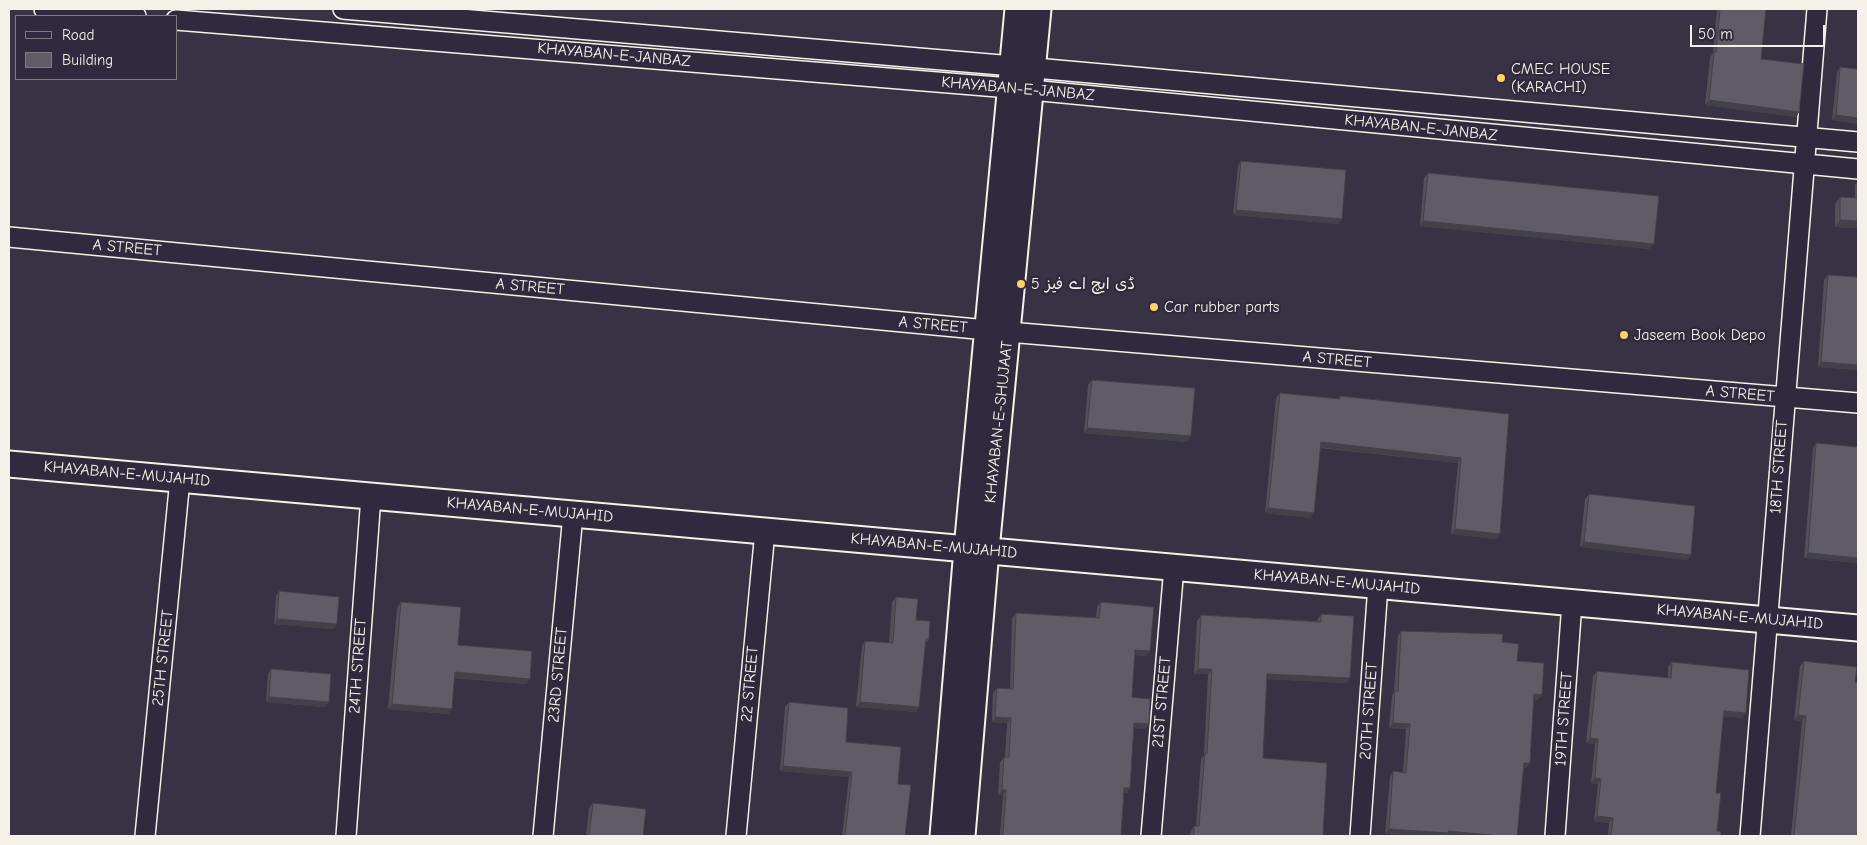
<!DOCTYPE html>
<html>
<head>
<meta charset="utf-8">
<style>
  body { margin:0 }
  #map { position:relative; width:1867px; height:845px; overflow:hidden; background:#373244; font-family:"Comic Neue",sans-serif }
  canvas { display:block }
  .frame { position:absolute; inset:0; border:10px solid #f4f1e8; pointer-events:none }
  .legend { position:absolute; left:15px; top:15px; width:162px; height:65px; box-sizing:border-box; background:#2f2a3d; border:1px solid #7e7a81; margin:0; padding:6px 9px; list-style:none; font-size:15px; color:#f4f1e8 }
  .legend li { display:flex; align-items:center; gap:10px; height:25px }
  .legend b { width:25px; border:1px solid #7e7a81 }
  .scale { position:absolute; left:1690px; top:25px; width:135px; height:22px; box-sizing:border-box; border:2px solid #f4f1e8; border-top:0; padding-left:6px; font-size:15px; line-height:18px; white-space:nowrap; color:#f4f1e8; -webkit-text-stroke:4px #2f2a3d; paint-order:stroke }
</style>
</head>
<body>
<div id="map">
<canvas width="1867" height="845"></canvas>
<div class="frame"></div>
<ul class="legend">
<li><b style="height:6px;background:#2f2a3d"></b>Road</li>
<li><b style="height:14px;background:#5f5c67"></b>Building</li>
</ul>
<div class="scale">50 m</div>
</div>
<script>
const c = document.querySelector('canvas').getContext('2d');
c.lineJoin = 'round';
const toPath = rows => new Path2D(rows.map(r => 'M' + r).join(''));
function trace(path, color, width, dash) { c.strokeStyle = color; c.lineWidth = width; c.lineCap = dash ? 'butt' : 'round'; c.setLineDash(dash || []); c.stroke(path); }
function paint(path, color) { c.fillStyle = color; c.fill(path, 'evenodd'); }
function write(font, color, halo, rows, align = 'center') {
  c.font = font + ' "Comic Neue","Playpen Sans Arabic",sans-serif'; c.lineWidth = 4.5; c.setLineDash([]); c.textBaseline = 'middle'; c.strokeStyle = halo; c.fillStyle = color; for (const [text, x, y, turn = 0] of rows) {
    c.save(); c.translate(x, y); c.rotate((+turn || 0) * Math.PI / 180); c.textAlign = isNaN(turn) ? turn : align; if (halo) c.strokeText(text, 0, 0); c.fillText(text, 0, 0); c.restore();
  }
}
const minor = toPath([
  [44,9,136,16],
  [343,9,1013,66,1858,142],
  [176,20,1010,88,1858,169],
  [9,237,1008,332,1858,403],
  [145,836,180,479],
  [346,836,371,496],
  [543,836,573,514],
  [736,836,765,531],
  [1151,836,1174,567],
  [1360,836,1378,585],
  [1555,836,1572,602],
  [1750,836,1817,9]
]);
const major = toPath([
  [9,464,1858,628],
  [943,836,967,549,1018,9],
  [962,836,986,550,1038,9]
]);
const wall = toPath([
  [1717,9,1766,9,1761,59,1799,112,1796,117,1705,105,1710,57,1713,53],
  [1840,67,1858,69,1858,124,1832,120,1837,72],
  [1241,161,1342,219,1338,224,1233,215,1238,166],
  [1428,173,1650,249,1420,226,1424,178],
  [1858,181,1858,228,1835,227,1835,204,1840,197,1855,198,1855,185],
  [1828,275,1858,277,1858,370,1818,367,1824,280],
  [1092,380,1187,442,1084,433,1088,385],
  [1280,393,1338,399,1340,396,1451,407,1496,539,1451,534,1458,463,1320,448,1314,513,1310,518,1265,513,1276,398],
  [1816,443,1858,447,1858,563,1804,558,1813,448],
  [1589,494,1687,560,1580,547,1585,499],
  [279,591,333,629,274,624,276,596],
  [896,597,916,620,929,639,925,644,919,707,916,712,856,707,862,646,865,641,889,643,892,602],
  [401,602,458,645,530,679,526,684,454,678,452,709,448,714,388,709,397,608],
  [1101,602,1150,651,1146,656,1134,655,1132,697,1149,724,1145,729,1134,728,1130,788,1127,793,1124,793,1121,836,1000,836,1003,795,998,795,1000,762,1004,757,1005,757,1007,723,992,722,993,693,997,688,1010,689,1012,618,1016,613,1096,618,1097,607],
  [1321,614,1347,683,1267,679,1263,758,1323,836,1190,836,1191,831,1194,826,1196,826,1201,759,1204,755,1208,674,1194,674,1197,621,1201,615,1317,621,1318,619],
  [1401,631,1502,642,1517,661,1538,700,1533,699,1530,763,1526,768,1524,768,1446,836,1385,834,1390,777,1393,771,1403,772,1406,729,1389,728,1392,696,1394,691,1398,636],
  [1804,661,1855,682,1858,836,1791,836,1802,721,1794,720,1800,666],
  [1672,662,1746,713,1742,718,1723,716,1716,793,1717,831,1721,836,1608,836,1609,823,1594,821,1598,784,1591,783,1595,744,1586,743,1593,676,1597,671,1668,678,1668,667],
  [271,669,329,702,325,707,266,702,268,674],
  [789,702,846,742,898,784,905,836,842,836,849,777,780,771,785,707],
  [593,803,643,836,586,836,589,808]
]);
const shadedWall = toPath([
  [1709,100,1799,112,1796,117,1705,105],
  [1836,115,1858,118,1858,124,1832,120],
  [1236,210,1342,219,1338,224,1233,215],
  [1840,220,1858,221,1858,228,1835,227],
  [1423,221,1654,244,1650,249,1420,226],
  [1821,362,1858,365,1858,370,1818,367],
  [1087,428,1191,436,1187,442,1084,433],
  [1321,442,1461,458,1458,463,1317,447],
  [1268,508,1314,513,1310,518,1265,513],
  [1455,529,1500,534,1496,539,1451,534],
  [1584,542,1691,555,1687,560,1580,547],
  [1808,553,1858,558,1858,563,1804,558],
  [277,619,337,624,333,629,274,624],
  [1135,650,1150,651,1146,656,1131,655],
  [1198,669,1212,669,1208,674,1194,674],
  [455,672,530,679,526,684,451,677],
  [1267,674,1350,678,1347,683,1264,679],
  [1534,694,1542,695,1538,700,1530,699],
  [269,697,329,702,325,707,266,702],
  [860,702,919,707,916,712,856,707],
  [392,704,452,709,448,714,388,709],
  [1724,711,1746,713,1742,718,1720,716],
  [1798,715,1806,716,1802,721,1794,720],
  [995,717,1011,718,1007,723,992,722],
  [1134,723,1149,724,1145,729,1131,728],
  [1393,723,1410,724,1406,729,1389,728],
  [1590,738,1598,739,1595,744,1586,743],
  [1524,763,1530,763,1526,768,1521,768],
  [783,766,852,772,849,777,780,771],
  [1595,778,1601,779,1598,784,1591,783],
  [1124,788,1130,788,1127,793,1121,793],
  [1002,790,1006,790,1003,795,998,795],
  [1597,816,1613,818,1609,823,1594,821],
  [1389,829,1448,831,1500,836,1416,836,1385,834]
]);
const building = toPath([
  [1720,9,1766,9,1761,59,1804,64,1799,112,1709,100,1714,52,1716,52,1720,9],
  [1840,67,1858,69,1858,118,1836,115,1840,67],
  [1241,161,1346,170,1342,219,1236,210,1241,161],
  [1428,173,1659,196,1654,244,1423,221,1428,173],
  [1840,197,1858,198,1858,221,1840,220,1840,197],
  [1828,275,1858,277,1858,365,1821,362,1828,275],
  [1092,380,1195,388,1191,436,1087,428,1092,380],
  [1280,393,1340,399,1340,396,1509,414,1500,534,1455,529,1461,458,1321,442,1314,513,1268,508,1280,393],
  [1816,443,1858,447,1858,558,1808,553,1816,443],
  [1589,494,1695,506,1691,555,1584,542,1589,494],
  [279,591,339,597,337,624,277,619,279,591],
  [896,597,918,599,916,620,930,621,929,639,926,639,919,707,860,702,865,641,893,643,896,597],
  [401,602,461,607,458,645,532,651,530,679,455,672,452,709,392,704,401,602],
  [1101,602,1154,607,1150,651,1135,650,1132,697,1150,699,1149,724,1134,723,1130,788,1124,788,1121,836,1003,836,1006,790,1002,790,1004,757,1009,757,1011,718,995,717,997,688,1013,689,1016,613,1099,618,1101,602],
  [1321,614,1354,616,1350,678,1267,674,1263,758,1327,763,1323,836,1194,836,1194,826,1199,826,1205,753,1207,754,1212,669,1198,669,1201,615,1321,622,1321,614],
  [1401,631,1503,634,1502,642,1519,644,1517,661,1544,663,1542,695,1534,694,1530,763,1524,763,1517,836,1500,836,1448,831,1448,833,1389,829,1393,771,1406,773,1410,724,1393,723,1395,691,1398,691,1401,631],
  [1804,661,1857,667,1855,682,1858,683,1858,836,1794,836,1806,716,1798,715,1804,661],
  [1672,662,1749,670,1746,713,1724,711,1716,793,1721,793,1717,831,1721,832,1721,836,1611,836,1613,818,1597,816,1601,779,1595,778,1598,739,1590,738,1597,671,1671,678,1672,662],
  [271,669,331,674,329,702,269,697,271,669],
  [789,702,848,708,846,742,901,747,898,784,911,785,905,836,845,836,852,772,783,766,789,702],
  [593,803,646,809,643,836,589,836,593,803]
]);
const markers = [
  [1501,78,5,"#ffd166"],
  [1021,284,5,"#ffd166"],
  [1154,307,5,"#ffd166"],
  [1624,335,5,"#ffd166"]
];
const streetNames = [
  ["KHAYABAN-E-JANBAZ",614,55,5],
  ["KHAYABAN-E-JANBAZ",1018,89,5],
  ["KHAYABAN-E-JANBAZ",1421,128,6],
  ["A STREET",127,248,5],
  ["A STREET",530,287,5],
  ["A STREET",933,325,5],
  ["A STREET",1337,360,5],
  ["A STREET",1740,394,5],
  ["KHAYABAN-E-SHUJAAT",999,422,-84],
  ["18TH STREET",1779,467,-86],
  ["KHAYABAN-E-MUJAHID",127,474,5],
  ["KHAYABAN-E-MUJAHID",530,510,5],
  ["KHAYABAN-E-MUJAHID",934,546,5],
  ["KHAYABAN-E-MUJAHID",1337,582,5],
  ["KHAYABAN-E-MUJAHID",1740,617,5],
  ["25TH STREET",163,658,-84],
  ["24TH STREET",358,666,-86],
  ["23RD STREET",558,675,-85],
  ["22 STREET",750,684,-85],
  ["21ST STREET",1162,702,-85],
  ["20TH STREET",1369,711,-86],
  ["19TH STREET",1564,719,-86]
];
const poiNames = [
  ["CMEC HOUSE",1511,69],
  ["(KARACHI)",1511,87],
  ["5 ڈی ایچ اے فیز",1031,284],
  ["Car rubber parts",1164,307],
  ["Jaseem Book Depo",1634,335]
];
trace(minor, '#f4f1e8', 22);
trace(major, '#f4f1e8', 29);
trace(minor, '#2f2a3d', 19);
trace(major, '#2f2a3d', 25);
paint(wall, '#524f59');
paint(shadedWall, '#424048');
paint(building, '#5f5c67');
trace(building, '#424048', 1);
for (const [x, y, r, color] of markers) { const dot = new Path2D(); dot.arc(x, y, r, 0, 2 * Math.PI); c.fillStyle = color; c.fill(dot); trace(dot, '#2f2a3d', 2); }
write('16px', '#f4f1e8', '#2f2a3d', streetNames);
write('16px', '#f4f1e8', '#2f2a3d', poiNames, 'left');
</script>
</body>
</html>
